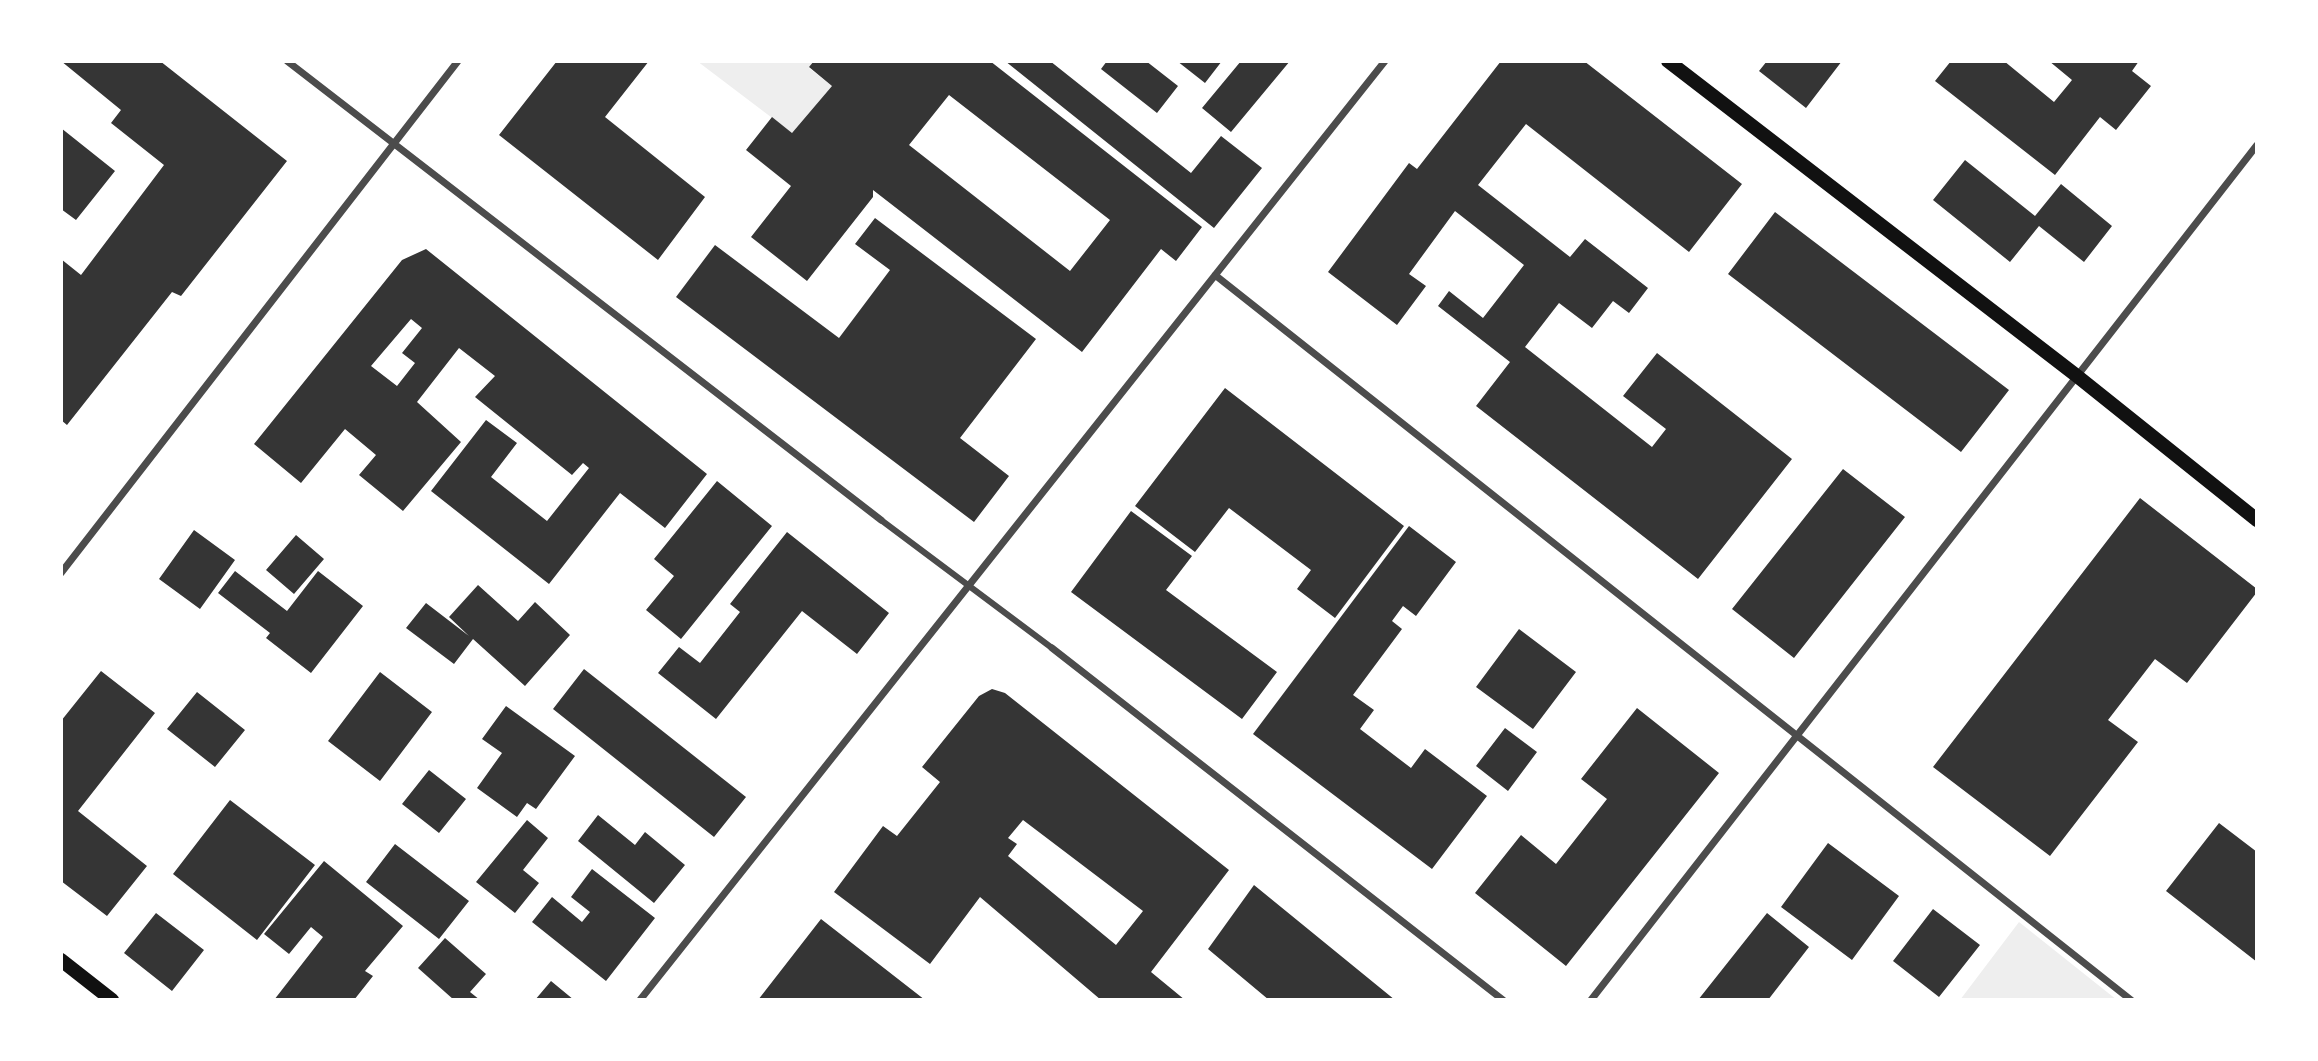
<!DOCTYPE html>
<html>
<head>
<meta charset="utf-8">
<style>
  body { margin:0 }
  #map { position:relative; width:2318px; height:1061px; overflow:hidden; background:#fff; font-family:"Exo 2",sans-serif }
  canvas { display:block }
  .frame { position:absolute; inset:0; border:63px solid #fff; pointer-events:none }
</style>
</head>
<body>
<div id="map">
<canvas width="2318" height="1061"></canvas>
<div class="frame"></div>
</div>
<script>
const c = document.querySelector('canvas').getContext('2d');
c.lineJoin = 'round';
function paint(path, color) { c.fillStyle = color; c.fill(path, 'evenodd'); }
const toPath = rows => new Path2D(rows.map(r => 'M' + r).join(''));
function trace(path, color, width, dash) { c.strokeStyle = color; c.lineWidth = width; c.lineCap = dash ? 'butt' : 'round'; c.setLineDash(dash || []); c.stroke(path); }
const green = toPath([
  [697,61,814,61,809,68,832,86,792,133],
  [2019,922,2117,1000,1960,1000]
]);
const building = toPath([
  [61,61,160,61,287,161,181,296,172,292,67,425,61,420,61,259,81,275,164,165,111,123,121,110],
  [557,61,649,61,605,117,705,197,658,260,499,135],
  [814,61,990,61,1202,227,1176,261,1161,249,1082,352,873,190,873,197,807,281,751,237,791,186,746,150,772,117,792,133,832,86,809,67],
  [949,95,1110,220,1070,271,909,145],
  [1005,61,1050,61,1191,173,1221,136,1262,168,1214,228],
  [1107,61,1146,61,1178,86,1157,113,1101,69],
  [1177,61,1222,61,1205,83],
  [1241,61,1290,61,1231,132,1202,108],
  [1501,61,1584,61,1742,184,1689,252,1526,124,1478,185,1570,257,1585,239,1648,288,1629,313,1613,301,1592,328,1559,303,1525,347,1652,447,1666,429,1623,396,1657,353,1792,459,1698,579,1476,406,1510,362,1438,306,1449,291,1483,318,1524,265,1455,211,1409,274,1426,286,1397,325,1328,272,1409,163,1417,169],
  [1767,61,1842,61,1806,108,1759,71],
  [1951,61,2004,61,2054,102,2072,80,2049,61,2139,61,2132,71,2151,86,2116,130,2100,117,2055,175,1935,81],
  [61,128,115,171,76,220,61,209],
  [1965,160,2035,216,2061,184,2112,226,2084,262,2039,226,2010,262,1933,200],
  [1775,212,2009,390,1961,452,1728,274],
  [875,218,1036,339,960,438,1009,476,974,522,676,297,715,245,839,338,890,270,855,244],
  [426,249,707,474,665,528,620,493,549,584,431,491,486,420,517,443,491,477,547,521,589,468,583,463,572,475,475,397,495,376,459,348,417,402,461,442,403,511,359,475,376,455,345,429,301,483,254,444,402,260],
  [411,319,422,328,402,353,415,363,397,386,371,366],
  [1225,388,1404,526,1335,618,1297,589,1311,570,1229,508,1195,552,1135,506],
  [1843,469,1905,517,1794,658,1732,609],
  [717,481,772,526,681,639,646,610,674,576,654,559],
  [2140,498,2257,589,2257,592,2187,683,2155,659,2108,720,2138,742,2050,856,1933,767],
  [1131,511,1192,556,1166,590,1277,672,1242,719,1071,592],
  [1409,526,1456,562,1416,616,1403,606,1392,621,1402,629,1353,695,1374,710,1360,729,1411,768,1425,749,1487,796,1432,869,1253,734],
  [194,530,235,560,200,609,159,579],
  [787,532,889,613,857,654,802,611,716,719,658,673,679,647,700,663,740,612,730,604],
  [296,535,324,559,294,594,266,570],
  [235,571,287,611,318,571,363,606,311,673,266,638,270,633,218,593],
  [478,585,518,621,535,602,570,635,525,686,473,639,454,664,406,628,426,603,469,636,449,617],
  [1519,629,1576,672,1533,729,1476,687],
  [584,669,746,797,714,837,553,709],
  [101,671,155,713,78,811,147,866,107,916,61,881,61,721],
  [380,672,432,712,380,781,328,741],
  [992,689,1005,693,1229,870,1151,972,1185,1000,1101,1000,980,897,930,964,834,892,883,826,897,836,940,782,922,767,979,696],
  [1023,820,1143,911,1116,945,1008,856,1017,844,1008,838],
  [197,692,245,730,215,767,167,729],
  [506,706,575,756,536,809,527,803,517,817,477,788,502,753,482,739],
  [1637,708,1719,773,1566,966,1475,893,1521,835,1556,864,1607,799,1581,779],
  [1505,728,1537,752,1508,791,1476,766],
  [429,770,466,799,439,833,402,804],
  [230,800,315,865,257,940,173,874],
  [598,815,635,845,645,832,685,865,654,903,578,841],
  [527,820,548,838,523,870,539,883,515,913,476,882],
  [2219,823,2257,852,2257,962,2166,891],
  [1828,843,1899,896,1852,960,1781,907],
  [395,844,469,901,439,939,366,882],
  [324,861,403,926,365,971,373,976,354,1000,274,1000,323,937,311,927,289,954,264,934],
  [592,869,655,918,606,981,532,922,552,897,582,922,590,912,571,897],
  [1254,885,1395,1000,1269,1000,1208,949],
  [1933,909,1980,945,1939,997,1893,961],
  [156,913,204,950,172,991,124,953],
  [1767,913,1809,947,1768,1000,1698,1000],
  [821,919,925,1000,758,1000],
  [445,938,486,974,470,992,480,1000,454,1000,418,968],
  [551,981,574,1000,535,1000]
]);
const pedestrian = toPath([
  [881,520,1052,648]
]);
const minor = toPath([
  [287,61,881,520],
  [1215,275,2131,1000],
  [61,573,458,61],
  [1052,648,1503,1000],
  [640,1000,1385,61],
  [1591,1000,2257,145]
]);
const secondary = toPath([
  [1668,61,2077,376,2257,520],
  [61,960,112,1000]
]);
paint(green, '#eee');
paint(building, '#353535');
trace(pedestrian, '#4c4c4c', 6);
trace(minor, '#4c4c4c', 7);
trace(secondary, '#111', 14);
</script>
</body>
</html>
